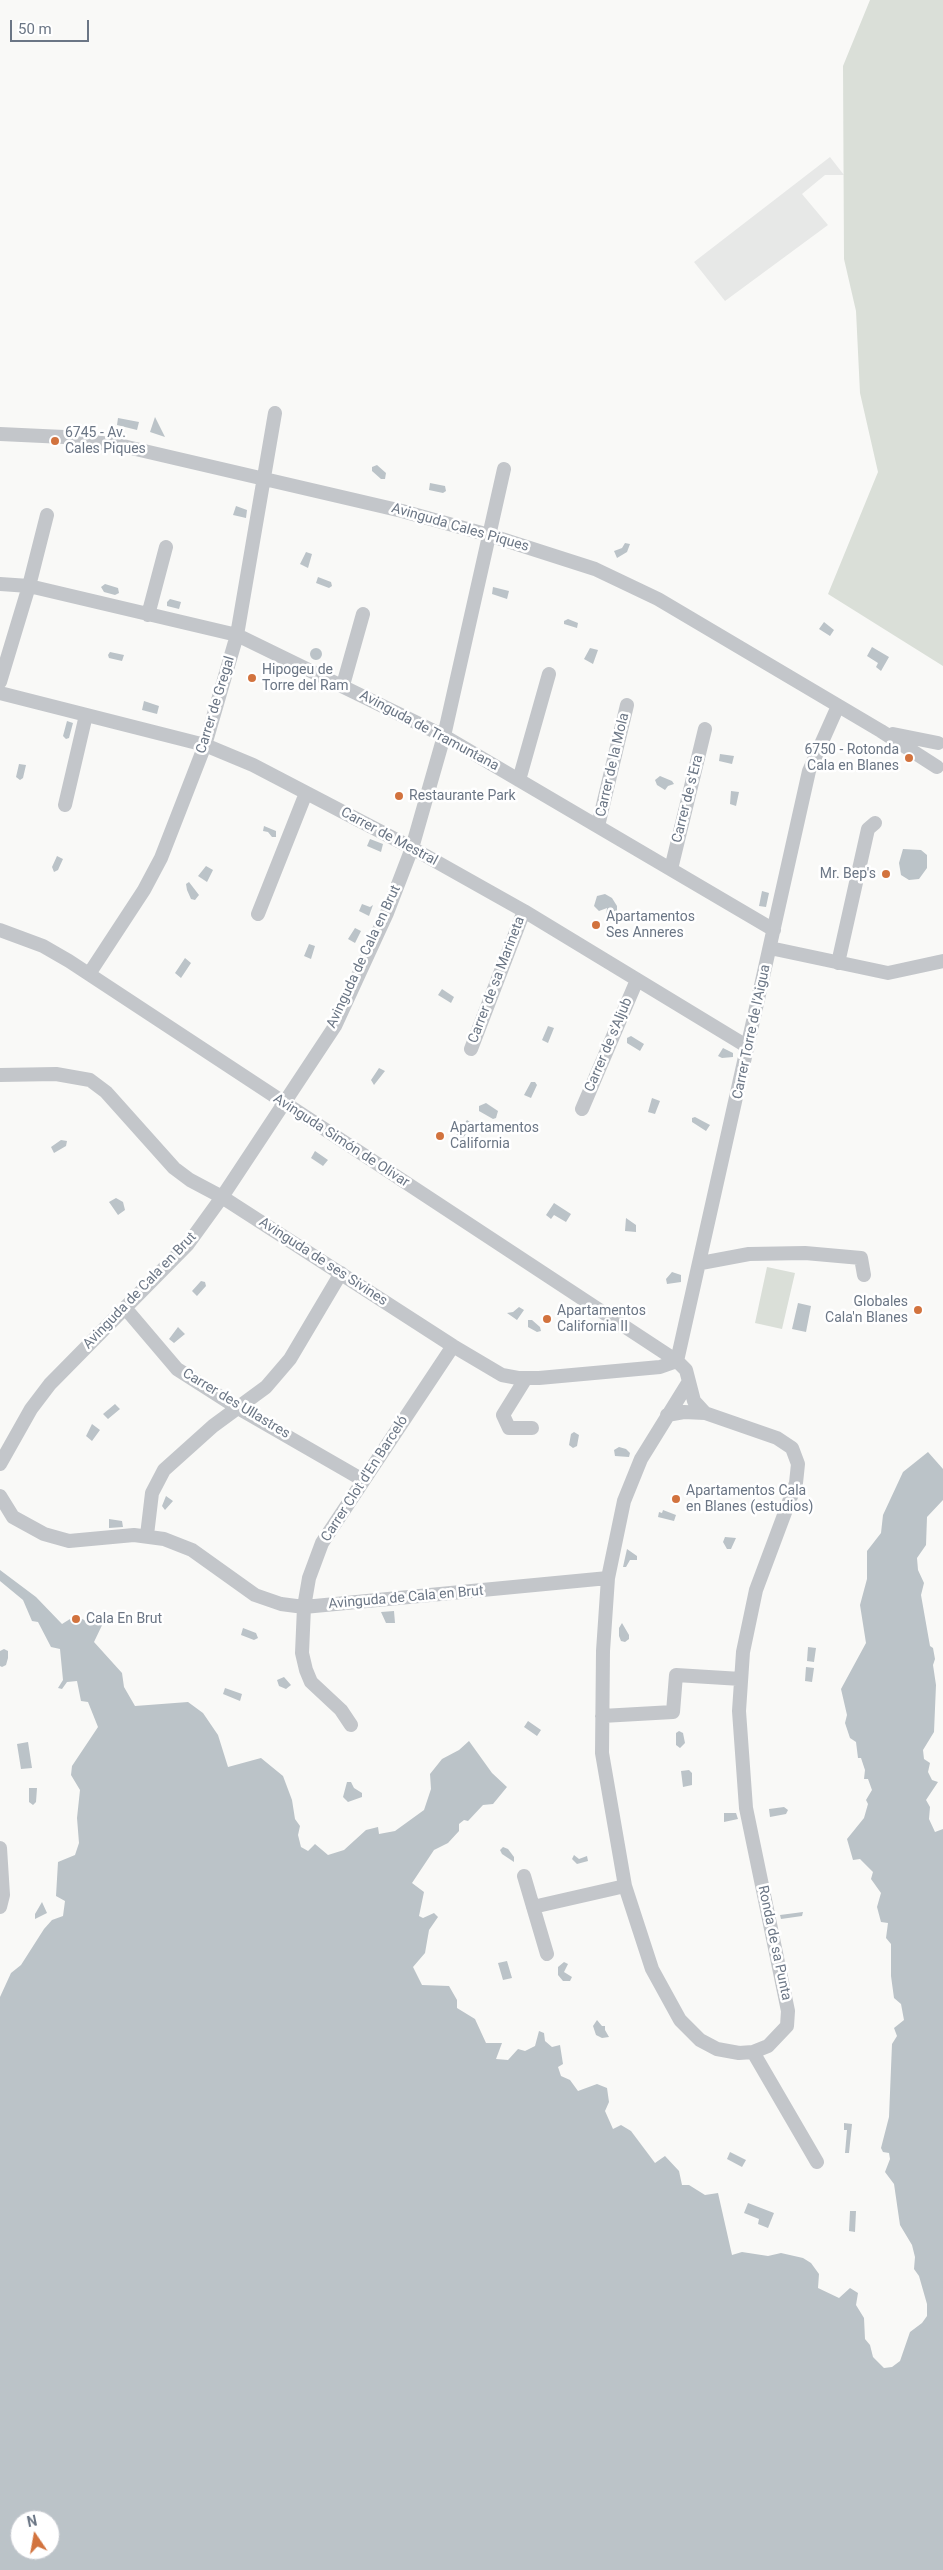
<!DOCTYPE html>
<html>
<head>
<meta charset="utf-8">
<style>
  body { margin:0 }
  #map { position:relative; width:943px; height:2570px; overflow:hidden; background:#f9f9f7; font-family:Roboto,sans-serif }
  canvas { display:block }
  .north { position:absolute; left:10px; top:2510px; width:50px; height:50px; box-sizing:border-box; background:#fff; border:1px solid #c4c8ce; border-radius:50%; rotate:348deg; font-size:14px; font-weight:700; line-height:20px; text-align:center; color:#6b7685 }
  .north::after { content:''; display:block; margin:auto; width:18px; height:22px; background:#d2733e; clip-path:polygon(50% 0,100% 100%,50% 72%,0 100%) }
  .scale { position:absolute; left:10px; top:20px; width:79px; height:22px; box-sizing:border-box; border:2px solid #6b7685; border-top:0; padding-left:6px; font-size:15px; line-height:18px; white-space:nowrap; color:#6b7685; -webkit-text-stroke:4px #fff; paint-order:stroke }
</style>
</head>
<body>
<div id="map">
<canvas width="943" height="2570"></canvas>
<div class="north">N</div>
<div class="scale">50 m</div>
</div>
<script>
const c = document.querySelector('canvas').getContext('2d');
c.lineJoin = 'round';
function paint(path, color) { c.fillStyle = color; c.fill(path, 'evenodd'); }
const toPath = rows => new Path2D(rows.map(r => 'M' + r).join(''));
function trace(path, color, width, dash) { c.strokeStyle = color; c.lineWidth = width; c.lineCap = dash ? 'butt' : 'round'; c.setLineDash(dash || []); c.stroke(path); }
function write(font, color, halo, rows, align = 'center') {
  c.font = font + ' Roboto,sans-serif'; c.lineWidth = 5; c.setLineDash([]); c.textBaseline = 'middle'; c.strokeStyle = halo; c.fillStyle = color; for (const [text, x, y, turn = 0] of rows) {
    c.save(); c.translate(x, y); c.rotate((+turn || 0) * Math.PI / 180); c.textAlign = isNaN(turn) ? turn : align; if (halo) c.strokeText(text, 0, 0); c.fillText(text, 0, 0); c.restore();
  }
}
const built = toPath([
  [830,157,844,175,825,175,802,194,828,225,725,301,694,262]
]);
const green = toPath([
  [870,0,943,0,943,666,828,594,878,472,860,393,856,311,844,259,843,66],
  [767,1267,795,1273,782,1329,755,1323]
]);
const water = toPath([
  [155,417,165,437,150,432],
  [118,418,139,422,137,430,117,425],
  [377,465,386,473,385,479,381,479,372,471,372,467],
  [430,483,445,486,446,491,443,493,429,490],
  [236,506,247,510,246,518,233,515],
  [625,543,630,544,627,552,617,558,614,551,622,548],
  [306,552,312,554,308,568,300,564],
  [318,577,331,582,332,586,329,588,316,583],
  [105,584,118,588,119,593,115,595,104,592,101,587],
  [493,587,509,591,507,599,492,594],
  [170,599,181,602,179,609,167,606,167,602],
  [568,619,578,623,577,628,564,624,564,621],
  [824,622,834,630,830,636,819,629],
  [872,647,889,657,881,671,876,667,878,663,867,656],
  [590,648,598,650,593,664,584,659],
  '310 654a6 6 0 1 1 12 0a6 6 0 1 1-12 0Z',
  [110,652,124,655,122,661,109,658,108,655],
  [144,701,159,706,157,714,142,710],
  [67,721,73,723,69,738,66,739,63,736],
  [720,754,734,756,732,764,719,761],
  [19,764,26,765,23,778,20,780,16,777],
  [660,776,672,781,674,784,668,786,665,790,657,785,655,780],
  [731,791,739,792,736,806,730,804],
  [264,826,276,831,276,837,272,837,268,832,263,831],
  [370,839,383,844,381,852,367,846],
  [903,849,921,850,927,855,927,868,919,879,909,880,901,875,899,863],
  [57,856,63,859,58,870,54,872,52,867],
  [206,866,213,870,207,882,198,876],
  [189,882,199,895,195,900,191,899,187,890,186,884],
  [762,891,769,893,766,907,759,906],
  [605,894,612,898,617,906,617,913,612,919,606,917,607,908,599,911,594,906,597,896],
  [362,904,370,907,373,905,369,916,359,911],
  [355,928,361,931,355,943,348,939],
  [309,944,315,946,311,959,304,956],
  [185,958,191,963,181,978,175,973],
  [442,989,454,997,451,1003,438,995],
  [548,1026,554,1028,548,1043,542,1040],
  [631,1036,644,1044,640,1051,627,1043,627,1038],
  [723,1048,733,1053,733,1057,722,1058,718,1056],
  [379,1068,385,1071,374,1085,371,1080],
  [531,1082,535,1082,537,1085,531,1098,524,1095],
  [652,1098,660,1101,655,1114,648,1112],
  [486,1103,498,1111,496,1118,493,1119,479,1111,479,1106],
  [695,1117,710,1125,706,1131,692,1122,692,1118],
  [467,1120,470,1122,467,1126,470,1128,461,1141,455,1137],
  [61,1140,67,1141,66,1146,54,1153,51,1147],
  [315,1151,328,1160,323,1166,311,1158],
  [116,1198,123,1202,125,1210,118,1215,109,1202],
  [554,1203,571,1214,566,1222,554,1215,551,1219,546,1215],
  [626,1218,636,1225,636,1232,625,1231],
  [672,1272,681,1275,681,1282,667,1284,666,1279],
  [201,1281,205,1282,206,1286,197,1296,192,1291],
  [798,1303,811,1306,806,1332,792,1329],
  [519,1307,524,1310,517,1320,507,1313,513,1312],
  [528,1320,532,1320,540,1327,541,1331,537,1332,528,1327],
  [178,1327,185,1334,174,1343,169,1339],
  [115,1404,120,1409,108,1419,103,1414],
  [92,1424,100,1430,92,1441,86,1436],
  [574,1432,579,1435,577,1446,573,1448,569,1445,571,1434],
  [619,1447,626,1449,630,1453,629,1457,615,1456,614,1450],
  [928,1452,943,1469,943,1500,927,1517,926,1545,917,1558,918,1570,924,1583,921,1595,930,1646,933,1648,935,1659,933,1665,936,1685,934,1732,923,1750,924,1759,930,1763,928,1772,932,1780,938,1782,926,1800,930,1807,929,1819,935,1832,943,1829,943,2570,0,2570,0,1997,11,1973,21,1965,44,1929,52,1920,63,1916,65,1901,56,1896,58,1862,75,1855,79,1843,77,1818,80,1790,71,1775,72,1766,98,1727,88,1702,81,1701,77,1681,67,1682,62,1689,58,1688,63,1680,60,1649,51,1647,38,1622,32,1621,23,1600,0,1581,0,1570,36,1597,62,1624,70,1619,82,1619,89,1622,99,1617,104,1621,94,1642,122,1673,124,1687,135,1706,188,1702,203,1713,218,1735,228,1767,261,1758,283,1776,292,1800,295,1819,300,1826,298,1835,301,1847,308,1851,315,1844,328,1855,344,1850,366,1830,378,1827,379,1834,395,1831,424,1810,431,1789,430,1774,442,1759,459,1750,469,1741,492,1773,507,1787,493,1804,483,1805,468,1821,464,1820,459,1824,459,1831,448,1843,434,1850,412,1883,424,1892,419,1916,423,1918,434,1913,438,1917,429,1930,425,1953,413,1967,422,1985,449,1986,457,2000,457,2008,475,2019,486,2043,502,2043,496,2059,508,2060,518,2049,525,2051,535,2046,539,2031,544,2033,545,2041,552,2047,560,2045,563,2064,558,2067,561,2076,570,2080,578,2091,597,2084,607,2088,609,2102,605,2111,613,2129,621,2125,631,2131,655,2163,665,2156,679,2171,682,2185,689,2185,705,2195,718,2193,732,2255,742,2252,768,2256,781,2253,803,2258,811,2263,819,2274,818,2288,839,2298,850,2288,858,2293,856,2305,864,2318,865,2339,870,2345,873,2357,884,2368,892,2367,900,2361,910,2332,922,2323,927,2316,927,2304,919,2276,914,2269,915,2257,912,2245,900,2225,894,2184,885,2172,890,2159,889,2153,883,2152,881,2148,889,2117,892,2044,897,2036,894,2028,904,2020,901,2004,894,1998,891,1976,891,1944,886,1938,888,1923,881,1922,877,1907,881,1893,871,1879,873,1872,860,1859,853,1860,847,1839,864,1818,868,1804,866,1800,872,1790,868,1779,864,1779,865,1770,861,1758,858,1758,856,1742,850,1738,845,1723,847,1715,841,1689,866,1643,860,1605,867,1579,867,1551,881,1533,883,1515,903,1472],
  [20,2520,50,2520,50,2550,20,2550],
  [166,1496,173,1501,165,1510,162,1506],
  [663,1510,676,1515,674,1521,658,1517,659,1512,662,1513],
  [109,1519,122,1521,123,1527,109,1528],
  [725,1537,736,1538,731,1549,727,1549,723,1542],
  [627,1549,637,1556,637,1560,630,1560,626,1567,623,1567],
  [394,1611,395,1623,386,1623,381,1612],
  [622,1623,629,1635,629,1639,625,1642,621,1641,619,1636,619,1628],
  [243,1628,256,1633,258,1638,254,1640,241,1635],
  [808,1647,816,1648,814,1662,807,1661],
  [4,1649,8,1651,8,1658,6,1665,2,1667,0,1666,0,1651],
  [806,1667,814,1668,812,1682,805,1681],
  [284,1677,291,1685,286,1689,279,1686,277,1680],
  [225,1688,242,1694,240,1701,223,1694],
  [528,1721,541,1730,537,1736,524,1727],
  [679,1731,683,1733,685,1743,680,1748,676,1745,676,1733],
  [28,1742,32,1768,21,1769,17,1744],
  [689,1770,692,1773,692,1785,683,1787,681,1771],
  [347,1782,351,1782,354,1788,362,1793,362,1797,348,1802,343,1797],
  [29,1788,37,1788,36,1802,33,1805,29,1802],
  [784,1807,788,1810,786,1814,770,1817,769,1809],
  [724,1813,736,1813,738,1819,724,1822],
  [503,1847,508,1849,514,1857,514,1862,502,1854,500,1850],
  [574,1855,579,1859,587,1856,588,1861,577,1864,572,1859],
  [42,1902,47,1913,35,1919,35,1914],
  [803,1912,802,1916,781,1919,780,1915],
  [507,1961,512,1978,503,1980,498,1963],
  [564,1962,568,1964,564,1972,572,1977,570,1981,563,1981,558,1975,558,1967],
  [597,2020,602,2026,605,2026,605,2030,609,2037,602,2038,596,2035,593,2026],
  [844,2123,852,2124,849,2153,845,2153,847,2130,844,2130],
  [730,2152,746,2160,742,2167,727,2159],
  [748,2203,774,2213,768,2228,758,2224,759,2219,744,2213],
  [850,2211,856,2211,855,2232,849,2231]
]);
const minor = toPath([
  [0,434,64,437,127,447,402,511,489,535,595,569,658,599,881,731,937,767],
  [0,584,29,586,237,635,444,736,774,930],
  [148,615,166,547],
  [0,682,29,586,47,515],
  [343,685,363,614],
  [0,693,205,745,253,765,412,848,524,911,748,1047],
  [893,734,938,743],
  [519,780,549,674],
  [65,805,86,715],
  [598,826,627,705],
  [671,869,705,729],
  [258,914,306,793],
  [0,930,43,946,69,961,677,1361,686,1370,694,1401,705,1413,777,1438,792,1448,798,1464,796,1483,756,1590,743,1652,739,1711,746,1808,788,2011,787,2026,768,2046,753,2052,739,2053,717,2049,700,2040,680,2020,652,1969,625,1886,602,1753,603,1651,608,1578,624,1501,641,1459,688,1383],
  [770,948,888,973,943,961],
  [838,963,868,829,875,823],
  [89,974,144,890,161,858,205,745,237,635,275,413],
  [471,1049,524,911],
  [0,1075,56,1074,90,1080,106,1092,174,1168,190,1180,222,1197,453,1346,502,1375,518,1378,539,1378,660,1367,677,1361],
  [582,1109,637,980],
  [701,1263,749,1254,805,1253,861,1258,864,1275],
  [126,1309,177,1369,238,1408,363,1480],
  [677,1361,809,771,838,706],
  [526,1378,503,1415,509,1428,532,1428],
  [667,1415,684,1412,705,1413],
  [0,1464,31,1409,50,1384,188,1244,222,1197,335,1026,387,913,412,848,444,736,504,469],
  [0,1496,13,1517,44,1534,69,1541,134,1535,164,1539,192,1550,255,1595,281,1604,304,1607,608,1578],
  [147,1535,152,1493,164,1470,213,1426,266,1387,290,1359,341,1273],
  [602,1716,673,1712,676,1675,741,1679],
  [351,1725,341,1710,311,1682,306,1670,302,1653,304,1607,309,1578,322,1543,453,1346],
  [0,1848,3,1895,0,1907],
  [524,1876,547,1954],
  [533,1907,625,1886],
  [753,2052,817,2162]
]);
const markers = [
  [55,441,5,"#d2733e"],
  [252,678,5,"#d2733e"],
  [909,758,5,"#d2733e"],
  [399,796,5,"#d2733e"],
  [886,874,5,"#d2733e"],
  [596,925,5,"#d2733e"],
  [440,1136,5,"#d2733e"],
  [918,1310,5,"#d2733e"],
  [547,1319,5,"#d2733e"],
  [676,1499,5,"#d2733e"],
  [76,1619,5,"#d2733e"]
];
const poiNames = [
  ["6745 - Av.",65,433],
  ["Cales Piques",65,449],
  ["Hipogeu de",262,670],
  ["Torre del Ram",262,686],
  ["6750 - Rotonda",899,750,"right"],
  ["Cala en Blanes",899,766,"right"],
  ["Restaurante Park",409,796],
  ["Mr. Bep's",876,874,"right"],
  ["Apartamentos",606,917],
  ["Ses Anneres",606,933],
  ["Apartamentos",450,1128],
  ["California",450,1144],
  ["Globales",908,1302,"right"],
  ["Cala'n Blanes",908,1318,"right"],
  ["Apartamentos",557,1311],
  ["California II",557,1327],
  ["Apartamentos Cala",686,1491],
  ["en Blanes (estudios)",686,1507],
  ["Cala En Brut",86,1619]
];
const streetNames = [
  ["Avinguda Cales Piques",460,528,16],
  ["Carrer de Gregal",216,705,-73],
  ["Avinguda de Tramuntana",429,731,28],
  ["Carrer de la Mola",613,765,-77],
  ["Carrer de s'Era",688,799,-76],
  ["Carrer de Mestral",389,837,28],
  ["Avinguda de Cala en Brut",364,957,-65],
  ["Carrer de sa Marineta",497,980,-69],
  ["Carrer Torre de l'Aigua",752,1032,-78],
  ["Carrer de s'Aljub",609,1045,-67],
  ["Avinguda Simón de Olivar",341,1141,33],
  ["Avinguda de ses Sivines",323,1262,33],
  ["Avinguda de Cala en Brut",140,1291,-46],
  ["Carrer des Ullastres",236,1404,31],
  ["Carrer Clot d'En Barceló",365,1479,-57],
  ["Avinguda de Cala en Brut",406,1598,-5],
  ["Ronda de sa Punta",774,1943,78]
];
paint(built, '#e7e8e7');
paint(green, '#dadfd8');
paint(water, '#bbc3c8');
trace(minor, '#c3c6ca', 14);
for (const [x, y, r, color] of markers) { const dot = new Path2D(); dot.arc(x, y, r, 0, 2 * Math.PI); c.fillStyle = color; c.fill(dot); trace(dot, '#fff', 2); }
write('14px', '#6b7685', '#fff', poiNames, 'left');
write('14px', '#6b7685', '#fff', streetNames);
</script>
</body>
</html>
